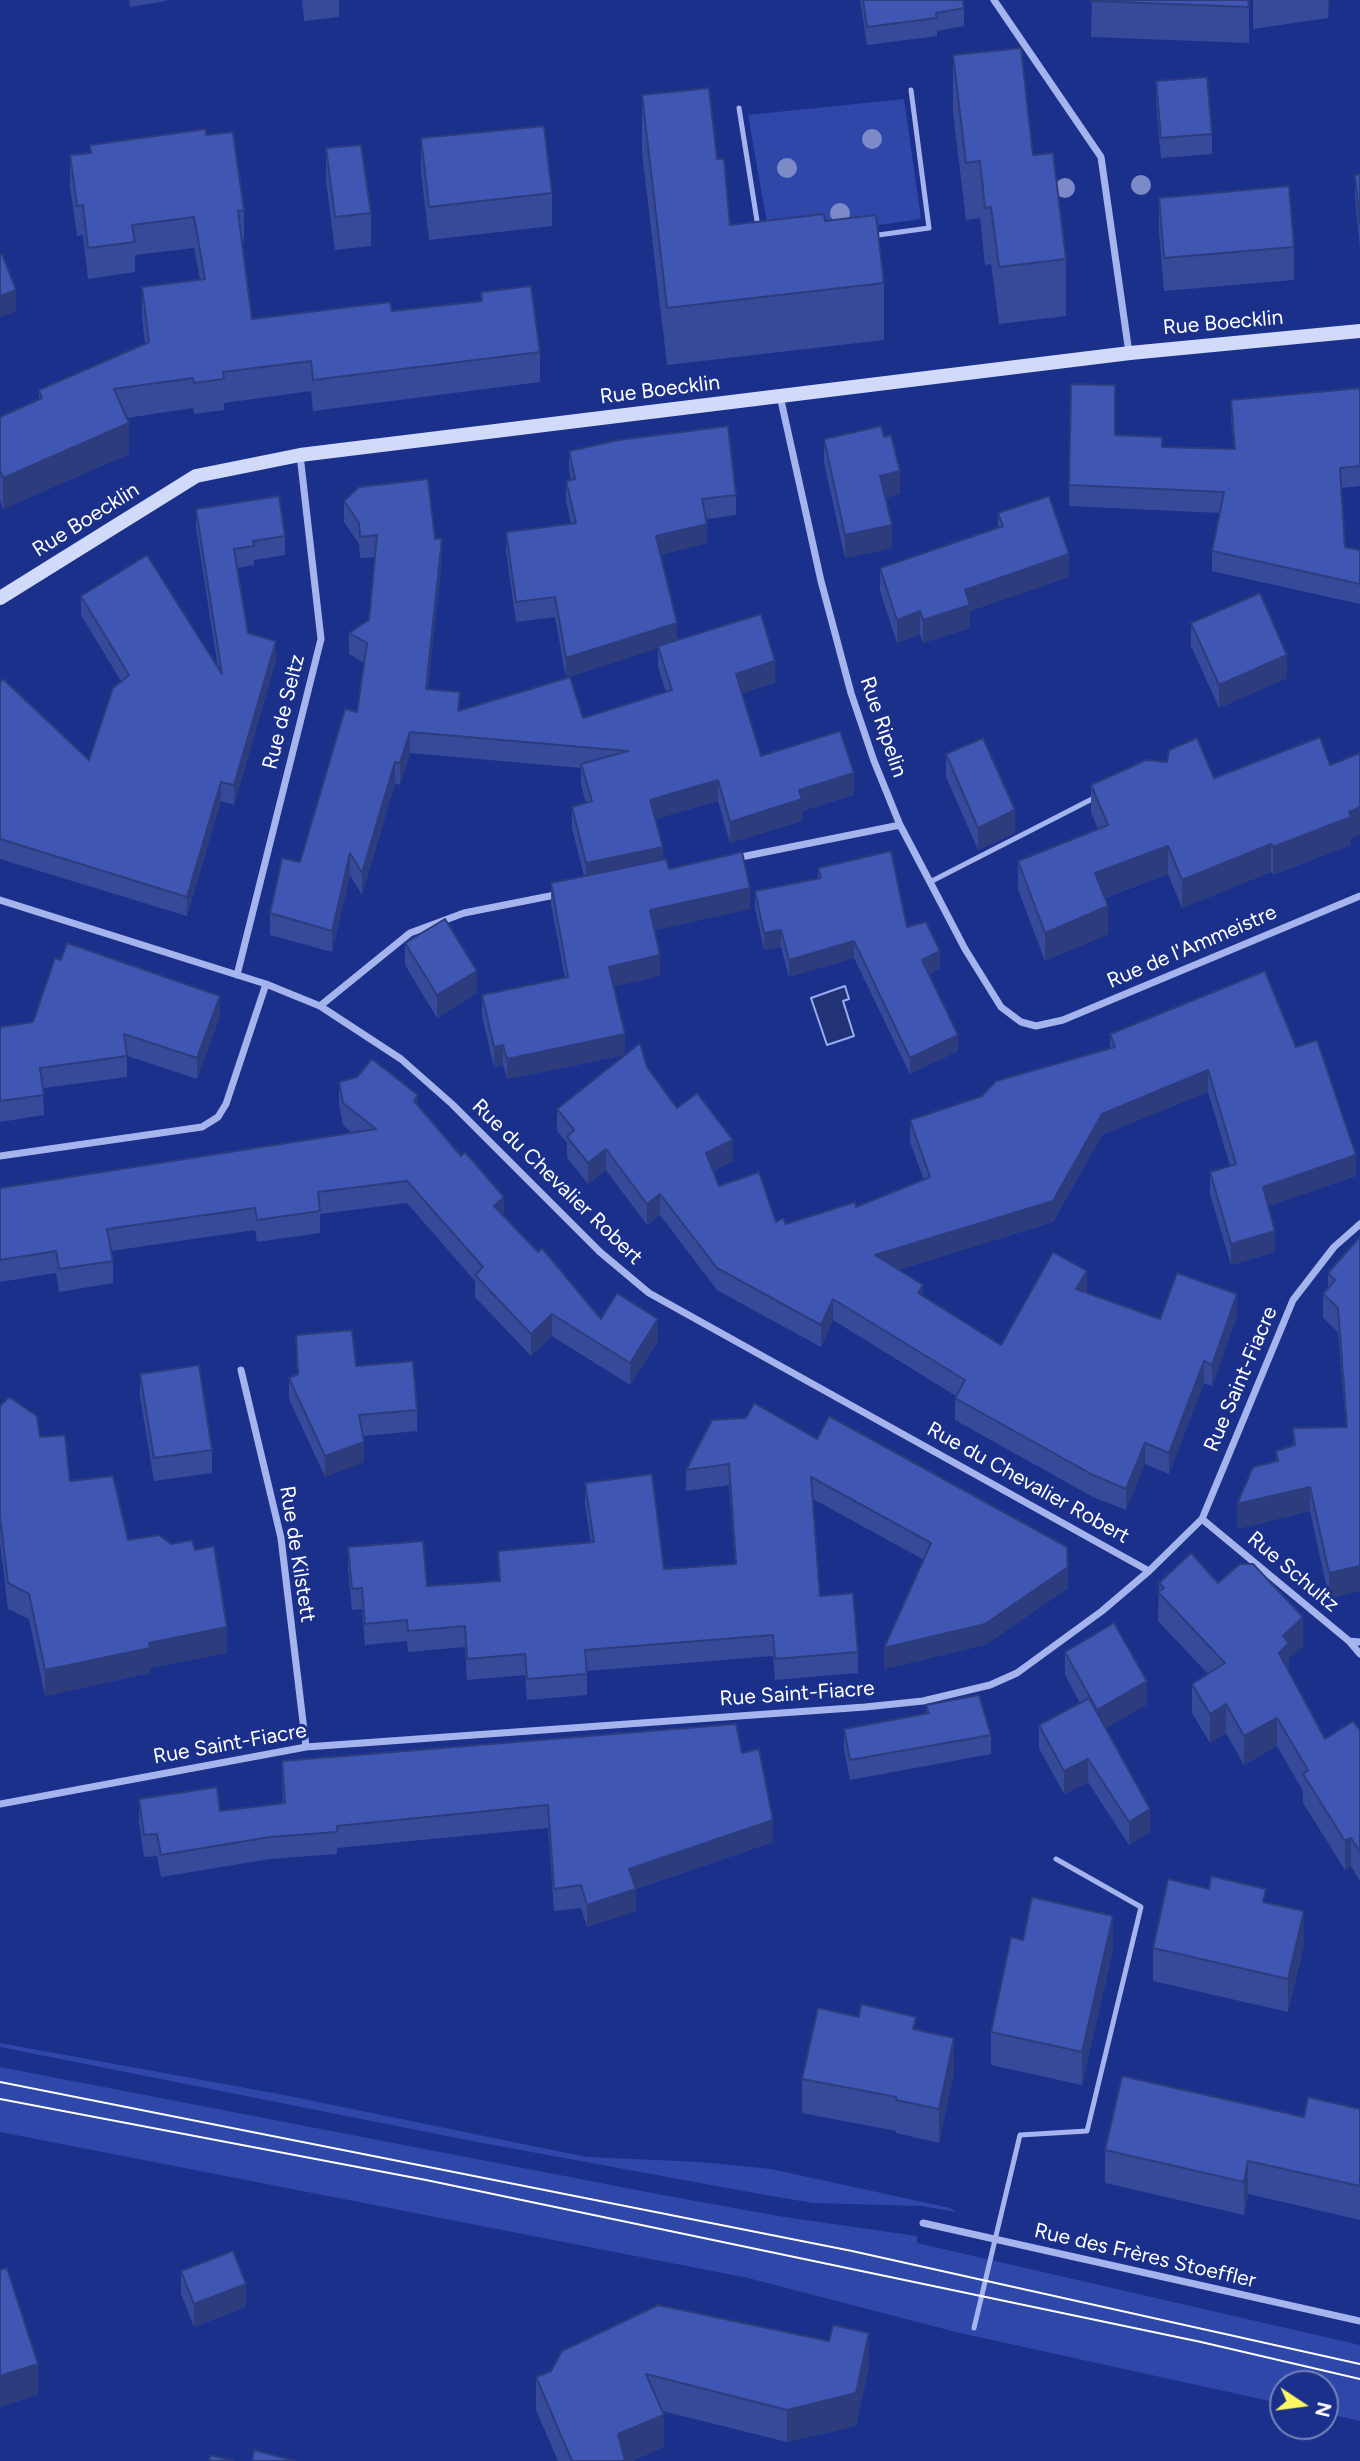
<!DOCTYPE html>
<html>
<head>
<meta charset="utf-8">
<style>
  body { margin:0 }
  #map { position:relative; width:1360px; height:2461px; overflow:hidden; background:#1b308b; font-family:Figtree,sans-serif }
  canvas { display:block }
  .north { position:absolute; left:1269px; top:2370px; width:70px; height:70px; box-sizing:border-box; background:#1b308b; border:2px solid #7683b9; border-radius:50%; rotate:103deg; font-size:19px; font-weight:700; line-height:28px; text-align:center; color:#fff }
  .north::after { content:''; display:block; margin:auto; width:24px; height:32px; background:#fef762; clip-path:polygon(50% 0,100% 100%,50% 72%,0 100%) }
</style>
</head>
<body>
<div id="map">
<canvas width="1360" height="2461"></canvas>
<div class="north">N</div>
</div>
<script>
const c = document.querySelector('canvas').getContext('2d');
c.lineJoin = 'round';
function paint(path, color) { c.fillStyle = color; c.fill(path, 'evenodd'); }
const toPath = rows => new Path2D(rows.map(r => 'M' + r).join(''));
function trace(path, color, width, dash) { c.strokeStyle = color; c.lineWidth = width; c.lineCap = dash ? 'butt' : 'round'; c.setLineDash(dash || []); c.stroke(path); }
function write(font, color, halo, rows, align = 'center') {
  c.font = font + ' Figtree,sans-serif'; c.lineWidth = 6; c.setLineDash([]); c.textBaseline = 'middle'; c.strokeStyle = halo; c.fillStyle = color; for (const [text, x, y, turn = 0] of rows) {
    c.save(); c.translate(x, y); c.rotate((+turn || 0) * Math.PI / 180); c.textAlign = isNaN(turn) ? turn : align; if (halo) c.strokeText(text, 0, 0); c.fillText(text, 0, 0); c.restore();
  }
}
const green = toPath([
  [904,99,921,219,770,240,748,115],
  [0,2043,284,2095,587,2157,701,2162,771,2169,950,2208,956,2212,921,2206,813,2203,771,2196,477,2142,0,2047],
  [0,2067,668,2196,778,2216,917,2236,917,2243,1360,2345,1360,2421,1325,2413,1325,2384,1283,2384,1283,2404,956,2332,748,2278,0,2132]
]);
const water = toPath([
  [845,986,849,999,843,1001,854,1036,827,1045,811,998,845,986]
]);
const lane = toPath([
  [739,108,758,227],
  [871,236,929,228,911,90],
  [930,882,1096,797],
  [974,2328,1020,2135,1087,2131,1141,1907,1056,1859]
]);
const street = toPath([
  [994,0,1101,157,1129,353],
  [780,396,821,581,851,693,874,761,900,825,930,882,965,949,1001,1007,1021,1022,1036,1026,1063,1020,1360,896],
  [736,858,900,825],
  [0,900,266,984,320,1006,401,1059,452,1104,600,1252,649,1293,1149,1571],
  [237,975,321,639,300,455],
  [320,1006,410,933,464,913,560,894],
  [0,1156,202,1127,218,1117,226,1104,266,984],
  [241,1370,281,1538,306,1747],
  [1202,1519,1349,1641,1360,1654],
  [1349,1641,1360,1642],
  [0,1804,306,1747,865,1707,923,1701,990,1685,1017,1673,1102,1611,1149,1571,1202,1519,1293,1300,1334,1247,1360,1224],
  [923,2223,1360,2321]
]);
const secondary = toPath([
  [0,598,196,476,300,455,1130,353,1360,331]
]);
const tram = toPath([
  [0,2082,852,2251,1360,2364],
  [0,2099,426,2180,1201,2342,1360,2379]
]);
const trees = [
  [872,139],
  [787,168],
  [1141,185],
  [1065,188],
  [840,213]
];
const wall = toPath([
  [129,0,166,0,166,1,130,7],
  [302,0,339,0,339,17,304,21],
  [860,0,963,0,964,8,964,26,937,31,937,36,867,45],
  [1092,0,1249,7,1249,43,1091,37],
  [1253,0,1330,0,1328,18,1253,29],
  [953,55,1033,155,1066,259,1066,316,999,324,991,264,985,265,980,218,966,220,953,112],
  [1156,81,1212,134,1212,154,1161,158,1156,101],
  [642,95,717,159,730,225,825,221,884,283,884,340,667,365,642,152],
  [206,135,244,210,244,241,242,241,252,319,392,311,481,301,481,292,540,352,540,382,313,411,311,391,224,403,224,410,194,414,193,408,127,418,129,454,3,509,0,501,0,417,39,399,39,390,145,343,142,318,142,287,200,279,194,248,135,255,135,272,88,279,83,235,77,236,70,186,70,155,90,153,90,145],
  [421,138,552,193,552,226,429,240,421,172],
  [326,148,371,213,371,246,335,250,326,181],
  [1360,174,1360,248,1355,198,1355,175],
  [1159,198,1294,247,1294,280,1164,291,1159,231],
  [1071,384,1115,435,1162,447,1234,449,1231,420,1231,400,1360,388,1360,486,1341,488,1345,547,1360,550,1360,604,1212,571,1212,551,1220,513,1069,506],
  [824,439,900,494,885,498,892,548,845,558,824,462],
  [569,451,736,495,736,515,706,519,707,543,660,555,677,640,775,683,742,693,761,756,854,795,802,811,802,821,730,843,718,801,655,819,663,860,669,869,750,909,655,930,660,976,614,986,625,1055,647,1067,677,1108,733,1161,713,1171,719,1186,776,1222,786,1224,856,1207,924,1180,910,1142,910,1120,982,1096,1110,1049,1110,1034,1296,1047,1356,1176,1268,1206,1275,1252,1231,1265,1210,1194,1210,1172,1230,1166,1208,1092,1102,1135,1053,1222,898,1270,923,1296,1001,1345,1087,1293,1160,1319,1237,1316,1212,1386,1204,1383,1169,1474,1145,1464,1126,1510,1093,1497,955,1420,955,1398,956,1396,833,1320,821,1347,717,1290,660,1215,647,1225,606,1170,588,1184,567,1158,567,1143,557,1131,557,1109,625,1055,507,1079,503,1065,494,1067,482,1016,482,995,565,978,551,904,551,883,584,876,572,828,572,807,586,803,581,785,581,768,410,753,400,785,395,783,362,895,350,875,332,952,270,935,270,913,300,862,357,712,364,663,349,654,349,633,369,620,375,557,360,558,359,544,344,522,344,501,435,539,442,559,428,689,460,711,583,718,666,692,658,667,658,648,566,678,555,617,516,622,506,551,506,532,571,524,566,501,566,481,571,480,569,470],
  [196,509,285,536,285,555,254,560,254,565,237,568,248,633,276,661,234,805,221,801,187,916,0,859,0,683,89,760,121,681,81,615,81,596,218,668,196,528],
  [998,513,1069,577,970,611,970,628,923,643,920,634,897,643,880,591,880,568,998,528],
  [1191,623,1287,678,1219,708,1191,646],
  [946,754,1015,833,978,850,946,777],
  [1214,778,1351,839,1351,845,1273,875,1271,872,1182,908,1168,874,1105,898,1108,934,1045,961,1018,889,1018,861,1098,829,1091,812,1091,785],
  [818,868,907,927,940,968,929,974,958,1051,910,1074,854,958,789,977,781,947,764,950,755,908,755,891,818,878],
  [405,943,477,993,437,1018,405,965],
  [220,1016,197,1079,127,1056,127,1077,43,1088,44,1115,0,1122,0,1027],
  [339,1082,418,1106,504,1217,601,1319,658,1341,630,1385,552,1336,531,1356,475,1297,475,1281,407,1203,320,1214,320,1233,257,1242,255,1230,111,1251,113,1261,113,1283,59,1292,56,1273,0,1282,0,1188,352,1133,343,1125,339,1104],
  [1360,1237,1360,1591,1329,1598,1310,1511,1237,1529,1276,1462,1276,1451,1293,1446,1293,1428,1346,1427,1338,1332,1323,1318,1323,1294,1328,1289,1328,1273],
  [296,1335,356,1366,417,1410,417,1431,363,1436,364,1462,325,1477,289,1399,289,1378,297,1374],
  [140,1374,212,1450,212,1473,154,1481,140,1397],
  [0,1406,40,1437,70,1481,128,1540,227,1653,150,1668,150,1673,45,1696,29,1619,8,1609,0,1543],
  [712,1420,1068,1588,985,1645,884,1669,924,1560,813,1499,820,1596,858,1652,858,1673,775,1680,773,1656,587,1671,587,1695,527,1700,525,1675,467,1680,465,1647,408,1652,407,1641,365,1645,362,1609,352,1610,348,1568,348,1547,427,1586,499,1581,498,1551,591,1543,585,1504,585,1483,664,1569,735,1564,729,1485,686,1491,686,1470],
  [1159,1583,1218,1583,1303,1646,1289,1658,1289,1672,1325,1739,1360,1730,1360,1881,1351,1866,1345,1870,1303,1803,1303,1791,1277,1746,1244,1765,1226,1733,1210,1743,1192,1713,1192,1684,1208,1674,1158,1621],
  [1065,1652,1147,1704,1106,1728,1150,1832,1129,1845,1088,1782,1064,1794,1039,1748,1039,1725,1080,1703,1065,1675],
  [926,1705,991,1735,991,1754,850,1780,844,1749,844,1729,926,1713],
  [742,1753,773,1842,636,1889,636,1911,587,1927,581,1908,554,1911,548,1828,337,1848,337,1854,270,1859,161,1877,157,1856,144,1857,139,1822,139,1799,220,1811,283,1803,282,1783,282,1761],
  [1266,1902,1304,1945,1288,2012,1153,1981,1153,1948],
  [1023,1940,1113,1949,1082,2085,991,2065,991,2032],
  [916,2030,954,2072,939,2143,896,2133,896,2131,802,2113,802,2079],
  [1360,2109,1360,2220,1248,2194,1244,2215,1105,2183,1105,2150],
  [181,2271,246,2307,194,2327,181,2294],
  [869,2366,856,2426,787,2442,662,2411,664,2447,632,2461,558,2461,536,2410,536,2377]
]);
const shadedWall = toPath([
  [1328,0,1330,0,1328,18],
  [16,290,16,311,0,317,0,296],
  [129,423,129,454,3,509,3,478],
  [900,471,900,494,880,499,880,476],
  [707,524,707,543,656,556,656,536],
  [892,525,892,548,845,558,845,535],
  [442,538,442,559,426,710,426,689],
  [1069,554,1069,577,970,611,970,628,923,643,923,620,965,590],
  [920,611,920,634,897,643,897,620],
  [677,623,677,642,658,646,658,648,566,678,566,658],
  [276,641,276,661,234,805,234,785],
  [1287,655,1287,678,1219,708,1219,685],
  [775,661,775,683,736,695,736,674],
  [410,732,410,753,400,785,400,763],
  [395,762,395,783,362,895,362,873],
  [854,773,854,795,802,811,802,821,730,843,730,822,799,790],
  [718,780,718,801,650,821,650,800],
  [221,782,221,801,187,916,187,897],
  [1360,807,1360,835,1351,839,1351,845,1273,875,1273,847],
  [1015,810,1015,833,978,850,978,828],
  [1271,844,1271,872,1182,908,1182,880],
  [1168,846,1168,874,1095,901,1095,873],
  [663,847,663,868,586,884,586,863],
  [350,853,350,875,332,952,332,931],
  [750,888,750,909,650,931,650,910],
  [1108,906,1108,934,1045,961,1045,933],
  [781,930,781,947,764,950,764,933],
  [854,941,854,958,789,977,789,960],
  [940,951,940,968,922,977,922,960],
  [660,955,660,976,609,988,609,967],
  [477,971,477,993,437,1018,437,995],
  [220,996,220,1016,197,1079,197,1058],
  [625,1034,625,1055,507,1079,507,1059],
  [958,1035,958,1051,910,1074,910,1058],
  [503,1045,503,1065,494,1067,494,1047],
  [1208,1070,1208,1092,1102,1135,1053,1222,875,1277,875,1255,1102,1114],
  [418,1095,418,1117,414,1101],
  [733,1140,733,1161,706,1174,706,1153],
  [606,1149,606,1170,588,1184,588,1163],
  [1356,1155,1356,1176,1263,1208,1263,1187],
  [660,1194,660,1215,647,1225,647,1204],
  [504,1197,504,1219,494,1206],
  [1275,1231,1275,1252,1231,1265,1231,1244],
  [1087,1271,1087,1293,1076,1289],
  [923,1285,923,1306,918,1293],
  [1237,1294,1237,1316,1212,1386,1212,1365],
  [833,1299,833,1320,821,1347,821,1325],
  [552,1314,552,1336,531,1356,531,1334],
  [658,1319,658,1341,630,1385,630,1363],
  [1204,1361,1204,1383,1169,1474,1169,1453],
  [364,1442,364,1462,325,1477,325,1456],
  [1145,1443,1145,1464,1126,1510,1126,1489],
  [1310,1487,1310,1511,1237,1529,1237,1504],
  [1360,1566,1360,1591,1329,1598,1329,1573],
  [1068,1567,1068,1588,985,1645,884,1669,884,1648],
  [1303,1617,1303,1646,1289,1658,1289,1672,1279,1653,1283,1636],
  [227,1627,227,1653,150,1668,150,1673,45,1696,45,1670,149,1643],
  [1147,1681,1147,1704,1097,1733,1097,1710],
  [1226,1704,1226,1733,1210,1743,1210,1714],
  [1277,1718,1277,1746,1244,1765,1244,1736],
  [1088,1759,1088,1782,1064,1794,1064,1771],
  [1150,1809,1150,1832,1129,1845,1129,1822],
  [773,1820,773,1842,635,1889,636,1889,636,1911,587,1927,587,1905,629,1869],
  [1351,1838,1351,1866,1345,1870,1345,1841],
  [1304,1911,1304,1945,1288,2012,1288,1979],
  [1113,1916,1113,1949,1082,2085,1082,2052],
  [954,2038,954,2072,939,2143,939,2109],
  [1248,2161,1248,2194,1244,2215,1244,2182],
  [246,2284,246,2307,194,2327,194,2304],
  [869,2333,869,2366,856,2426,787,2442,787,2410],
  [38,2364,38,2395,0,2407,0,2376],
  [664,2415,664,2447,632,2461,618,2461,618,2434]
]);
const building = toPath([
  [863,0,963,0,964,8,936,13,937,18,867,27,863,0],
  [1092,0,1248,0,1249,7,1091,1,1092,0],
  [1021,48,1033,155,1053,153,1066,259,999,267,991,207,985,208,980,161,966,163,953,55,1021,48],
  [1207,77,1212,134,1161,138,1156,81,1207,77],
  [709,88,717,159,724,159,730,225,824,214,825,221,876,215,884,283,667,308,642,95,709,88],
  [544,126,552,193,429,207,421,138,544,126],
  [206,129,206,135,233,132,244,210,238,211,252,319,390,302,392,311,482,301,481,292,531,286,540,352,313,380,311,361,223,372,224,379,194,383,193,378,114,389,129,423,3,478,0,470,0,417,42,398,39,390,149,342,142,287,205,279,194,217,132,225,135,242,88,248,83,205,77,206,70,155,91,153,90,145,206,129],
  [361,145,371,213,335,217,326,148,361,145],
  [1360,174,1360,225,1355,175,1360,174],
  [1289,186,1294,247,1164,258,1159,198,1289,186],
  [0,254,2,254,16,290,0,296,0,254],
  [1071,384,1115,385,1115,435,1162,437,1162,447,1235,449,1231,400,1360,388,1360,466,1340,468,1345,547,1360,550,1360,584,1212,551,1224,492,1069,485,1071,384],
  [728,426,736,495,702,499,707,524,656,536,677,623,566,658,555,597,516,602,506,532,576,523,566,481,575,479,569,451,619,440,728,426],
  [881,426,884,437,891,435,900,471,880,476,892,525,845,535,824,439,881,426],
  [428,479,435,539,442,538,426,689,460,692,458,711,570,677,583,718,672,690,658,646,761,614,775,661,736,674,761,756,840,731,854,773,799,790,802,799,730,822,718,780,650,800,663,847,586,863,572,807,592,801,581,764,628,751,410,732,400,763,395,762,362,873,350,853,332,931,270,913,282,858,300,862,345,709,357,712,367,643,349,633,369,620,377,535,360,537,359,523,344,501,359,487,428,479],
  [279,496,285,536,253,541,254,546,234,549,248,633,276,641,234,785,221,782,187,897,0,839,0,683,3,679,89,760,113,688,129,675,81,596,147,555,222,674,196,509,279,496],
  [1049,496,1069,554,965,590,970,605,923,620,920,611,897,620,880,568,1003,526,998,513,1049,496],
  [1260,593,1287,655,1219,685,1191,623,1260,593],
  [1320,737,1330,765,1360,753,1360,807,1349,812,1351,817,1273,847,1271,844,1182,880,1168,846,1095,873,1108,906,1045,933,1018,861,1108,825,1091,785,1146,760,1167,762,1169,750,1197,738,1214,778,1320,737],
  [983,738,1015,810,978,828,946,754,983,738],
  [891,851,907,927,926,922,940,951,922,960,958,1035,910,1058,854,941,789,960,781,930,764,933,755,891,821,878,818,868,891,851],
  [742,852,750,888,650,910,660,955,609,967,625,1034,507,1059,503,1045,494,1047,482,995,568,977,551,883,666,859,669,869,742,852],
  [445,919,477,971,437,995,405,943,445,919],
  [67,943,220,996,197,1058,124,1034,127,1056,40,1068,44,1095,0,1101,0,1027,33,1022,55,958,61,960,67,943],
  [1265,971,1296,1047,1317,1040,1356,1155,1263,1187,1275,1231,1231,1244,1210,1172,1236,1164,1208,1070,1102,1114,1053,1201,875,1255,923,1285,918,1293,1001,1345,1053,1252,1087,1271,1076,1289,1160,1319,1177,1273,1237,1294,1212,1365,1204,1361,1169,1453,1145,1443,1126,1489,1093,1475,955,1398,965,1380,833,1299,821,1325,717,1268,660,1194,647,1204,606,1149,588,1163,567,1137,574,1130,557,1109,640,1043,647,1067,677,1108,697,1093,733,1140,706,1153,719,1186,759,1172,776,1222,783,1218,786,1224,855,1202,856,1207,930,1177,910,1120,982,1096,996,1081,1115,1047,1110,1034,1265,971],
  [372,1059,418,1095,414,1101,461,1156,465,1152,504,1197,494,1206,538,1252,542,1248,601,1319,617,1293,658,1319,630,1363,552,1314,531,1334,475,1275,483,1267,407,1181,318,1192,320,1211,257,1220,255,1208,107,1229,113,1261,59,1269,56,1251,0,1260,0,1188,376,1129,343,1103,339,1082,357,1077,372,1059],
  [1360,1237,1360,1566,1329,1573,1310,1487,1237,1504,1253,1467,1278,1461,1276,1451,1295,1445,1293,1428,1347,1427,1338,1308,1323,1294,1335,1280,1328,1273,1360,1237],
  [352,1330,356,1366,413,1361,417,1410,359,1415,364,1442,325,1456,289,1378,298,1374,296,1335,352,1330],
  [199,1365,212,1450,154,1458,140,1374,199,1365],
  [9,1397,37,1416,40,1437,65,1435,70,1481,113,1476,128,1540,159,1535,171,1544,192,1540,195,1550,214,1546,227,1627,149,1643,150,1648,45,1670,29,1594,8,1583,0,1517,0,1406,9,1397],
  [754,1403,817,1439,829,1416,1067,1547,1068,1567,985,1624,884,1648,931,1543,811,1477,820,1596,853,1593,858,1652,775,1659,773,1635,585,1650,587,1674,527,1679,525,1654,467,1659,465,1626,408,1631,407,1620,365,1624,362,1588,352,1589,348,1547,423,1541,427,1586,500,1581,498,1551,594,1542,585,1483,652,1474,664,1569,736,1564,729,1464,686,1470,712,1420,746,1418,754,1403],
  [1191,1553,1218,1583,1240,1564,1253,1564,1303,1617,1283,1636,1289,1643,1279,1653,1325,1739,1353,1721,1360,1730,1360,1852,1351,1838,1345,1841,1303,1774,1308,1770,1277,1718,1244,1736,1226,1704,1210,1714,1192,1684,1225,1663,1158,1592,1164,1588,1159,1583,1191,1553],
  [1114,1623,1147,1681,1097,1710,1065,1652,1114,1623],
  [979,1695,991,1735,850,1760,844,1729,929,1713,926,1705,979,1695],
  [1089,1698,1150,1809,1129,1822,1088,1759,1064,1771,1039,1725,1089,1698],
  [736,1724,742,1753,759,1749,773,1820,629,1869,636,1889,587,1905,581,1885,554,1889,548,1805,337,1826,337,1832,270,1837,161,1855,157,1834,144,1835,139,1799,217,1787,220,1811,285,1803,282,1761,736,1724],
  [1211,1876,1266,1889,1263,1902,1304,1911,1288,1979,1153,1948,1168,1879,1209,1889,1211,1876],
  [1032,1897,1113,1916,1082,2052,991,2032,1011,1937,1023,1940,1032,1897],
  [861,2004,916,2017,913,2029,954,2038,939,2109,896,2100,896,2097,802,2079,818,2008,859,2017,861,2004],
  [1122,2076,1304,2117,1308,2097,1360,2109,1360,2186,1248,2161,1244,2182,1105,2150,1122,2076],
  [233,2251,246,2284,194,2304,181,2271,233,2251],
  [7,2268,38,2364,0,2376,0,2270,7,2268],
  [658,2305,829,2341,833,2325,869,2333,856,2393,787,2410,646,2374,664,2415,618,2434,625,2461,572,2461,536,2377,551,2371,562,2351,658,2305],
  [254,2450,295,2461,252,2461,254,2450],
  [210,2455,234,2461,209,2461,210,2455]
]);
const streetNames = [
  ["Rue Boecklin",1223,323,-5],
  ["Rue Boecklin",660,390,-7],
  ["Rue Boecklin",86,520,-32],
  ["Rue de Seltz",284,712,-76],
  ["Rue Ripelin",883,727,71],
  ["Rue de l'Ammeistre",1192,947,-23],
  ["Rue du Chevalier Robert",557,1182,44],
  ["Rue Saint-Fiacre",1241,1379,-67],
  ["Rue du Chevalier Robert",1028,1483,29],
  ["Rue de Kilstett",297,1554,81],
  ["Rue Schultz",1293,1572,40],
  ["Rue Saint-Fiacre",797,1694,-4],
  ["Rue Saint-Fiacre",230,1744,-10],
  ["Rue des Frères Stoeffler",1145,2256,13]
];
paint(green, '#2e47a9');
paint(water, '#223277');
trace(water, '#99acef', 2);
trace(lane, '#a6b4ed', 5);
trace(street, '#a6b4ed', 7);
trace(secondary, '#d2daf9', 14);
trace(tram, '#fff', 2);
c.fillStyle = '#7c8bc8';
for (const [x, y] of trees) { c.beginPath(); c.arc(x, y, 10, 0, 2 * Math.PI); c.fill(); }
paint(wall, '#364a99');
paint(shadedWall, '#2c3c7d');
paint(building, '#3f56b2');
trace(building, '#2c3c7d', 2);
write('21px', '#fff', '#1b308b', streetNames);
</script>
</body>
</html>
